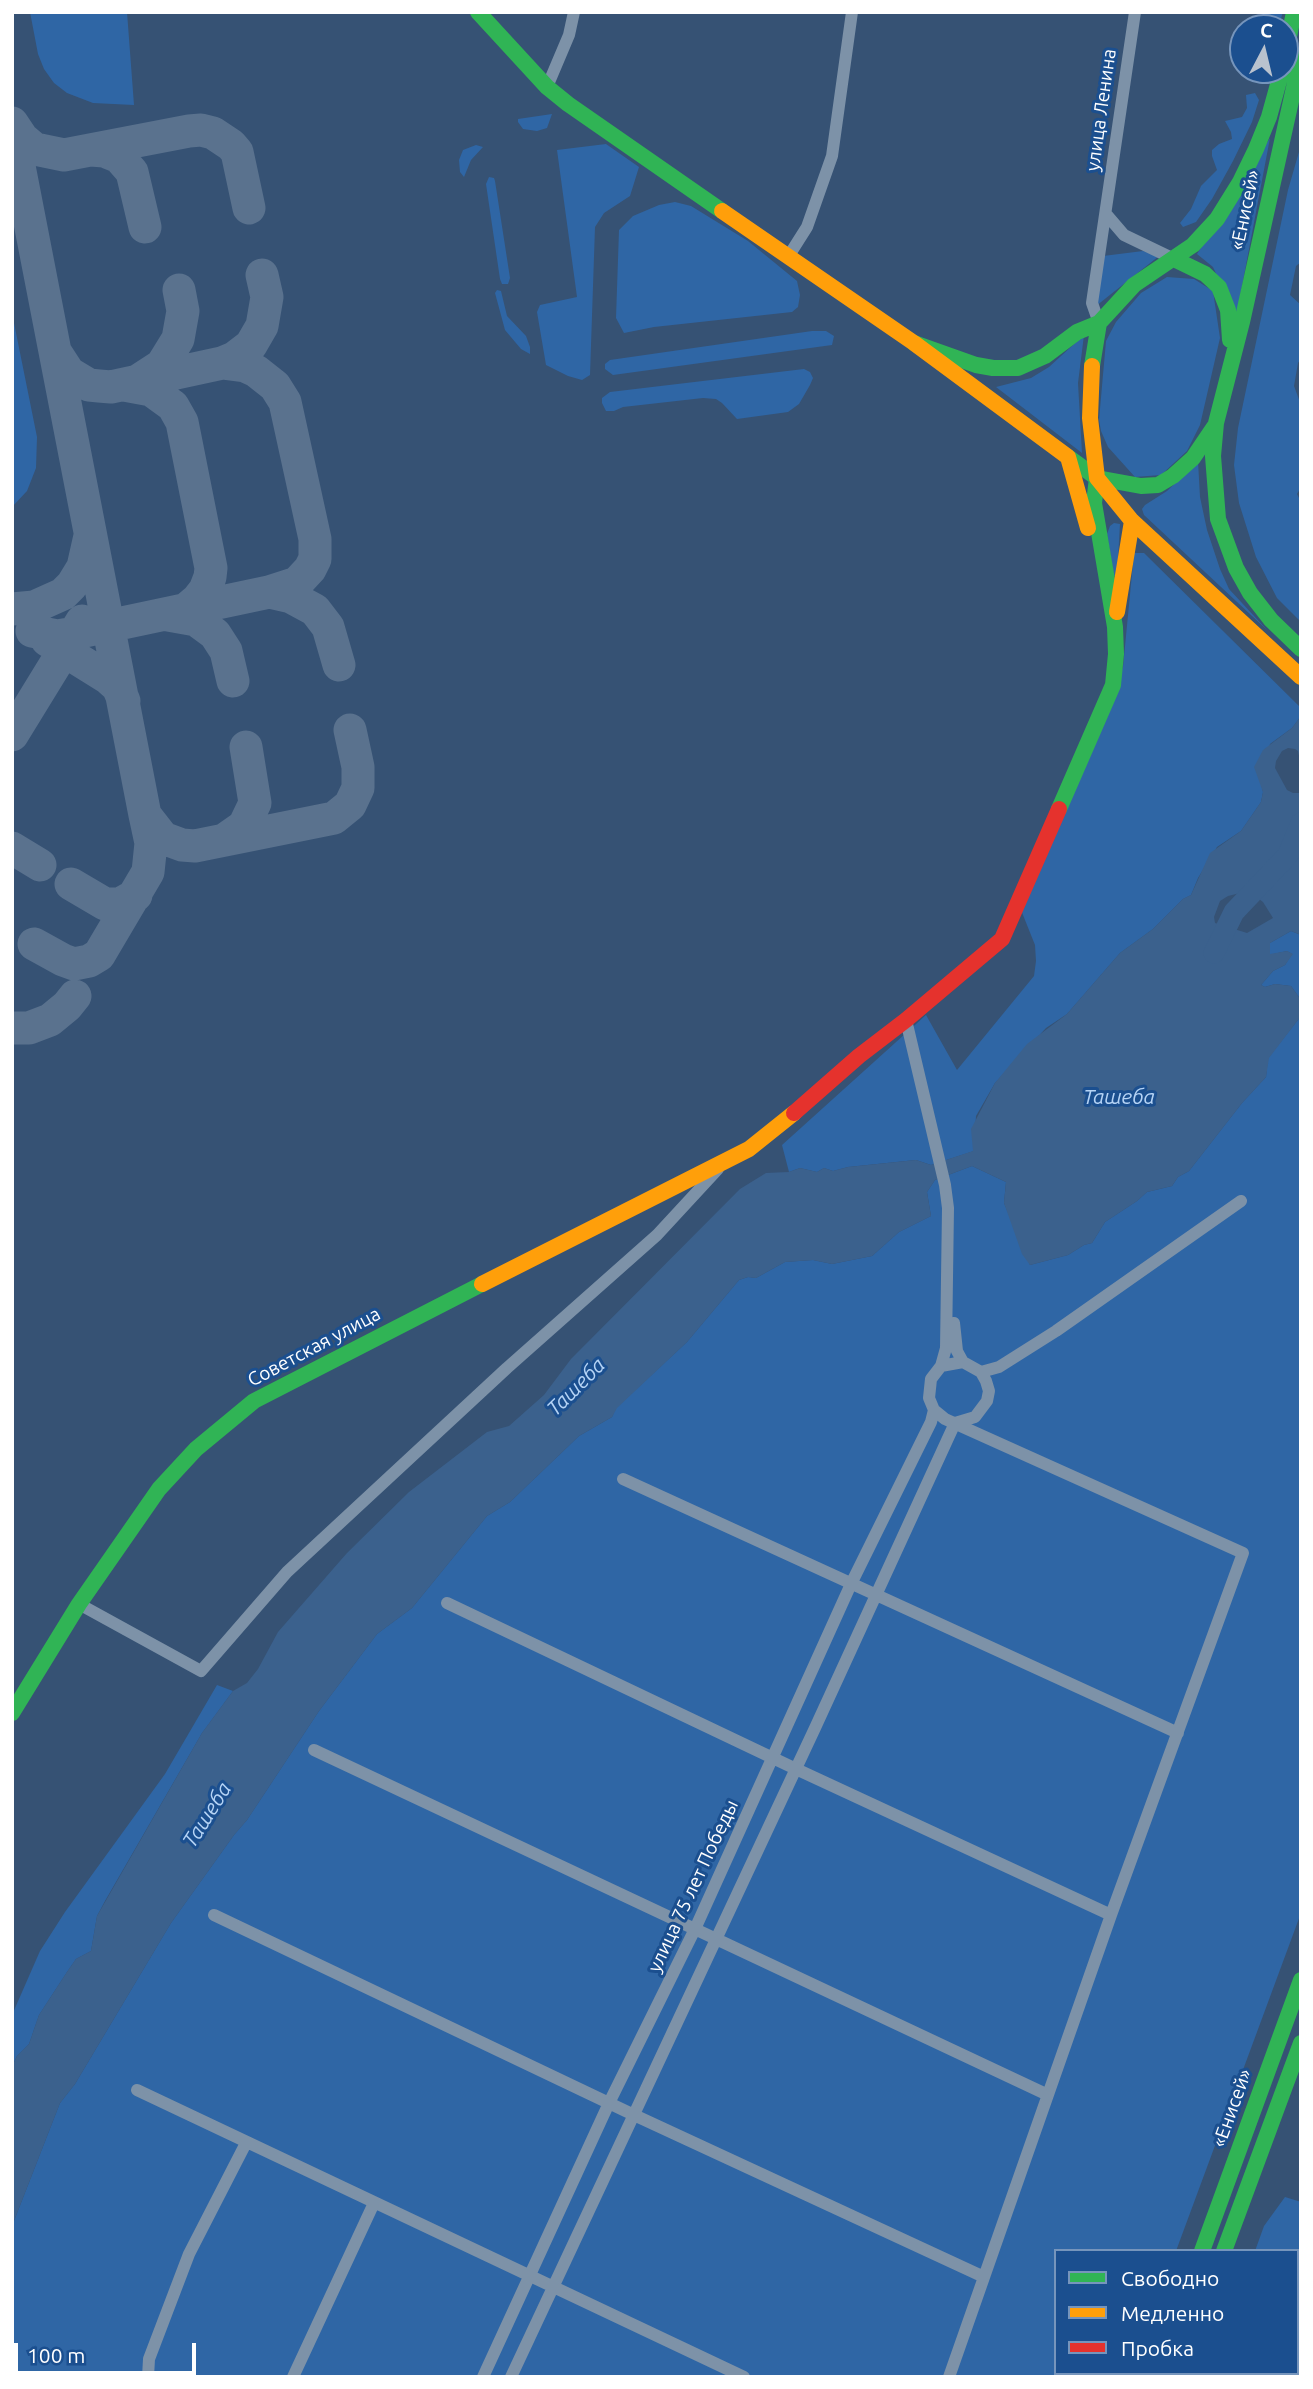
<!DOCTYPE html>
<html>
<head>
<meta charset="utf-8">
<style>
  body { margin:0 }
  #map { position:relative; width:1313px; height:2389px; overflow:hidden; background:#365274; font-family:Ubuntu,sans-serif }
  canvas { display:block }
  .frame { position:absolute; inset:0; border:14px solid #fff; pointer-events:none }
  .legend { position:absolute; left:1054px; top:2249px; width:245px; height:126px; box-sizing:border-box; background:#1b4f8f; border:2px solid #7695bc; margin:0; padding:9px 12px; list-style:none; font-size:21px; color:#fff }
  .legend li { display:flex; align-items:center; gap:14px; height:35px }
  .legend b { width:35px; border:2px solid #7695bc }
  .north { position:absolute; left:1229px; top:14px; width:70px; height:70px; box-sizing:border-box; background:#1b4f8f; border:2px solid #7695bc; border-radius:50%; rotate:7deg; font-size:19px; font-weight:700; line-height:28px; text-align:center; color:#fff }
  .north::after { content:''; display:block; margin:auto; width:24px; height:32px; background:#b9c2ce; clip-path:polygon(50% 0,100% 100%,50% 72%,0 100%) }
  .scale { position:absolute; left:14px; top:2343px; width:182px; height:32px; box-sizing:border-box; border:4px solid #fff; border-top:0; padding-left:9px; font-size:21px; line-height:24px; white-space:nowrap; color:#fff; -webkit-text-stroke:5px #1b4f8f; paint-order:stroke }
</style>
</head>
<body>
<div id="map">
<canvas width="1313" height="2389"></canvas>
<div class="frame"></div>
<ul class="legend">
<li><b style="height:9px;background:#30b455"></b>Свободно</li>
<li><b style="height:9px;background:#ff9f0a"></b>Медленно</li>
<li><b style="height:9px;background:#e5322d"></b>Пробка</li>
</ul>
<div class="north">С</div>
<div class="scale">100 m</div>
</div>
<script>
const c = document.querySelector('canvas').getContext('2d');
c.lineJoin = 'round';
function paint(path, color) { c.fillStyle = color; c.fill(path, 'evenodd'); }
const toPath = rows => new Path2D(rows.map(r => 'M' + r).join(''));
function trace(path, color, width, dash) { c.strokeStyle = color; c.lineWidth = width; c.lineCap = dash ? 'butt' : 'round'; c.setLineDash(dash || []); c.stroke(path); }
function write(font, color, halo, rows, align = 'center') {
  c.font = font + ' Ubuntu,sans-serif'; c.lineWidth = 6; c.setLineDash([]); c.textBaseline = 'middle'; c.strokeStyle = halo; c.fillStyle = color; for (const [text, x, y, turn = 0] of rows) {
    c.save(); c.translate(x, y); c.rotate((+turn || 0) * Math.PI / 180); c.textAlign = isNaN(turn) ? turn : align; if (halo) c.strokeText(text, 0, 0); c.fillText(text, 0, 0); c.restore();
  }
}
const green = toPath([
  [30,12,127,12,134,105,93,103,67,93,54,83,44,69,38,54],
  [1263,12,1283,12,1278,28,1258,28],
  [1255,93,1259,100,1252,122,1233,161,1212,199,1196,222,1183,227,1180,223,1191,209,1201,186,1217,170,1212,156,1212,150,1219,144,1232,139,1231,132,1225,121,1242,117,1247,108,1246,95],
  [552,114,547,128,537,131,523,129,518,122,518,119],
  [1270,138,1236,318,1213,267,1197,254],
  [606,144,639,167,630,196,604,213,595,227,590,375,582,380,568,376,546,365,537,312,540,305,577,297,557,150],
  [476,145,483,147,471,160,464,177,460,172,459,160,463,150],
  [1301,145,1301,262,1296,266,1290,295,1301,305,1301,358,1298,363,1294,386,1301,405,1301,487,1297,494,1301,502,1301,622,1277,598,1256,557,1239,503,1234,465,1238,428,1288,190],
  [489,177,494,178,495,181,510,278,508,284,502,284,500,279,486,184],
  [675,202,691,206,748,241,797,281,800,295,798,307,792,312,654,327,624,333,616,318,619,230,633,216,659,205],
  [1143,251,1159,256,1096,306,1103,256],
  [1167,277,1194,279,1213,291,1220,338,1200,425,1187,451,1161,475,1135,477,1108,447,1101,431,1099,420,1106,341,1116,322,1141,293],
  [497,290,501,291,507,316,526,336,530,347,530,354,521,349,505,330,495,293],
  [12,313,37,437,36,468,27,491,12,507],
  [812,331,826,331,834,336,832,345,613,375,605,369,605,364,610,360],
  [1084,335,1078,383,1082,453,996,387,1031,378,1049,367],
  [804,369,810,372,813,378,810,385,799,404,788,412,737,419,722,403,716,399,703,398,623,407,614,411,606,411,602,403,602,398,610,392],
  [1198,461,1200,497,1207,530,1220,569,1229,589,1267,630,1144,515,1142,509,1145,505,1167,491],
  [1114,523,1120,524,1117,576,1114,576,1107,534,1110,526],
  [1134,553,1144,553,1301,708,1301,716,1292,728,1270,744,1261,784,1263,792,1261,802,1241,831,1217,847,1198,878,1191,895,1183,899,1153,929,1120,953,1067,1014,1046,1028,995,1083,976,1116,974,1151,931,1165,916,1160,848,1167,833,1171,824,1168,817,1172,800,1168,789,1172,782,1145,926,1015,957,1070,1034,976,1036,961,1035,945,1019,905,1123,667],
  [1291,931,1301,935,1301,1000,1291,986,1275,984,1265,987,1261,985,1273,971,1285,965,1292,954,1287,951,1269,955,1270,943],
  [1301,1016,1301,1913,1176,2251,1056,2251,1056,2373,1132,2373,1130,2377,12,2377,12,2226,60,2103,75,2084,171,1923,234,1835,247,1820,319,1711,377,1634,412,1608,487,1516,510,1502,579,1436,612,1417,616,1408,687,1342,739,1280,748,1277,756,1278,785,1262,813,1260,832,1264,872,1256,899,1232,931,1216,927,1192,935,1180,972,1166,1006,1182,1004,1203,1030,1265,1068,1255,1084,1245,1092,1243,1105,1222,1137,1201,1147,1192,1172,1186,1178,1177,1189,1171,1242,1103,1266,1077,1268,1058],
  [217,1685,233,1691,202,1733,105,1901,97,1916,91,1951,76,1959,67,1972,39,2015,29,2044,17,2056,12,2066,12,2015,40,1951,65,1912,165,1774],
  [1285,2197,1301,2202,1301,2245,1297,2257,1297,2251,1255,2251,1264,2226],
  [1211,2373,1275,2373,1274,2377,1210,2377]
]);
const water = toPath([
  [1301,716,1301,780,1299,775,1300,761,1298,751,1295,749,1288,748,1282,751,1276,761,1275,768,1287,790,1293,793,1299,793,1301,791,1301,935,1291,931,1270,943,1270,954,1287,951,1293,954,1285,965,1273,971,1261,985,1265,987,1275,984,1291,986,1301,1000,1301,1016,1269,1058,1266,1077,1242,1103,1189,1171,1178,1177,1172,1186,1147,1192,1137,1201,1105,1222,1092,1243,1084,1245,1068,1255,1030,1265,1022,1254,1004,1203,1006,1182,972,1166,935,1180,927,1192,931,1216,899,1232,872,1256,832,1264,813,1260,785,1262,756,1278,748,1277,739,1280,687,1342,617,1408,612,1417,579,1436,510,1502,487,1516,412,1608,377,1634,319,1711,247,1820,234,1835,171,1923,75,2084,60,2103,12,2226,12,2066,17,2056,29,2044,39,2015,67,1972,76,1959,91,1951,97,1916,202,1733,233,1691,247,1683,258,1669,278,1632,347,1553,409,1492,487,1432,509,1426,544,1395,571,1359,740,1189,766,1173,789,1172,800,1168,817,1172,824,1168,833,1171,848,1167,916,1160,931,1165,973,1151,971,1129,995,1083,1027,1044,1067,1014,1120,953,1153,929,1183,899,1191,895,1210,853,1241,831,1261,802,1263,792,1254,767,1263,750,1292,728],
  [1248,891,1263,902,1273,918,1247,933,1215,923,1214,917,1220,901,1228,896]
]);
const river = toPath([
  [1214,953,1234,912,1288,855,1301,823]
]);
const taxiway = toPath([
  [12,123,22,138,35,149,64,155,189,131,201,130,213,133,231,145,237,152,249,208],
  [12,130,145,815,163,838,182,845,195,846,334,818,350,805,358,788,358,767,350,730],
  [91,150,104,151,119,157,132,172,145,227],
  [56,353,69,373,89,385,99,386,111,387,222,363,234,358,251,345,262,326,267,297,262,275],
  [139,380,162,365,178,339,183,311,179,290],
  [124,385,151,390,173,406,182,422,211,568,210,577,205,590,198,599,185,610],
  [269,592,291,597,315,610,328,627,339,665],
  [12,609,34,607,63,594,72,585,83,567,90,536],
  [168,615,196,620,215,634,226,651,233,681],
  [32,631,57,636,75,633,269,592,297,583,310,569,315,559,315,539,285,402,275,386,256,371,245,366,222,363],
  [47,640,108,678,118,687,124,701],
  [12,735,82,621],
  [224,840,244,826,255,803,246,747],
  [12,848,40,865],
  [71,884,105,904,120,904,136,895],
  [34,944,63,960,74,964,89,961,99,955,148,872,151,843,145,815],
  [12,1028,29,1028,50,1020,67,1006,75,996]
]);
const street = toPath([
  [547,87,569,35,574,12],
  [1106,214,1124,235,1174,259],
  [788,257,807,227,832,156,852,12],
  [1099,323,1092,303,1135,12],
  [906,1020,945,1185,948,1208,946,1348,941,1366],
  [954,1323,957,1351,963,1362],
  [981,1372,999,1367,1056,1331,1241,1201],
  [623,1479,1178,1733],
  [447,1603,796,1769,1111,1915],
  [79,1604,201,1671,287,1572,507,1368,657,1235,718,1169],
  [314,1750,1048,2095],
  [214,1915,634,2115,984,2277],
  [137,2090,744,2377],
  [148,2377,149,2359,189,2254,246,2143],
  [293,2377,374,2203],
  [483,2377,609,2103,695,1929,851,1584,931,1422,934,1410],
  [511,2377,815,1728,955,1423],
  [949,2377,1111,1915,1243,1553,945,1419,934,1410,929,1398,931,1379,941,1366,963,1362,981,1372,986,1381,989,1391,987,1401,975,1417,955,1423]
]);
const fast = toPath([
  [478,12,547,87,568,104,722,211],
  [1285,56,1294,12],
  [1301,56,1242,322,1216,423,1213,456,1218,519,1236,568,1250,593,1271,620,1301,649],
  [1174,259,1205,274,1219,287,1228,310,1230,340],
  [914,343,976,365,993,368,1018,368,1045,356,1077,332,1099,323],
  [1092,366,1099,323,1134,285,1193,245,1217,219,1240,182,1256,149,1269,117,1282,70],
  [1097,478,1141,486,1158,485,1173,476,1193,458,1214,427],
  [1059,809,1113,685,1116,654,1115,627,1094,503,1097,478,1068,457],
  [12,1713,79,1604,159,1489,196,1449,254,1401,482,1284],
  [1202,2251,1301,1980],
  [1224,2251,1301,2043],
  [1178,2377,1179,2373]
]);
const slow = toPath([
  [722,211,914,343,1068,457],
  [1092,366,1090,418,1097,478,1132,521,1301,677],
  [1068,457,1088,528],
  [1117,612,1132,521],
  [482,1284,749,1149,794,1113]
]);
const jam = toPath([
  [794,1113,859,1056,906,1020,1002,939,1059,809],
  [1156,2377,1158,2373]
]);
const streetNames = [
  ["улица Ленина",1101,110,-82],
  ["«Енисей»",1245,210,-78],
  ["Советская улица",314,1347,-28],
  ["улица 75 лет Победы",693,1886,-65],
  ["«Енисей»",1232,2108,-70]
];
const waterNames = [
  ["Ташеба",1119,1097],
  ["Ташеба",576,1387,-45],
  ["Ташеба",207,1815,-58]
];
paint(green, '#2f66a5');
paint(water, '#3b618d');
trace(river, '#3b618d', 21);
trace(taxiway, '#5a728e', 33);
trace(street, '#7d92a8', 12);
trace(fast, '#30b455', 16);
trace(slow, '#ff9f0a', 16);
trace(jam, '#e5322d', 16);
write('19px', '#fff', '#1b4f8f', streetNames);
write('italic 21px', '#b5d3f5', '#1b4f8f', waterNames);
</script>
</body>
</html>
